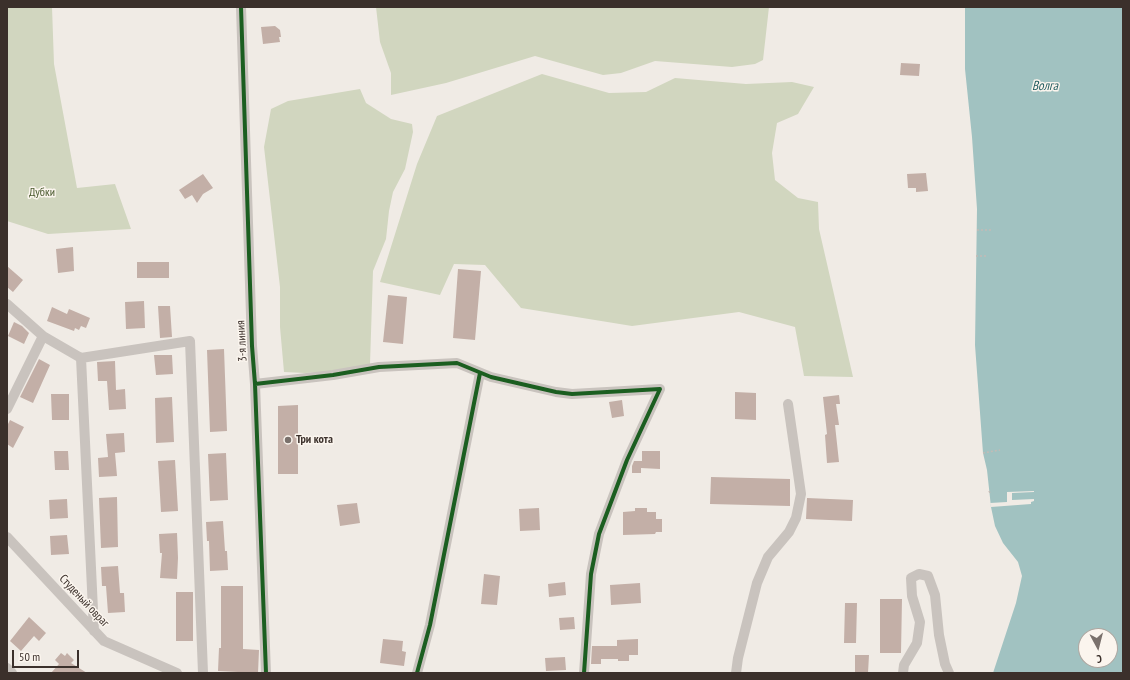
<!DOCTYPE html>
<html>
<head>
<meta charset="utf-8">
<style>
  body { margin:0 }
  #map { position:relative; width:1130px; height:680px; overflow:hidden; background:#f0ebe5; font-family:"PT Sans Narrow",sans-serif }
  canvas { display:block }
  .frame { position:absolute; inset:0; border:8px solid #3b302b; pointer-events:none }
  .north { position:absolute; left:1078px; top:628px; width:40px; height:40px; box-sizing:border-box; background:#fbf5ee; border:1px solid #aea6a0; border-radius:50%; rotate:173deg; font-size:11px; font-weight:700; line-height:16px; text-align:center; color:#3b302b }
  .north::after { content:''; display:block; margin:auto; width:14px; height:18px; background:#7a716c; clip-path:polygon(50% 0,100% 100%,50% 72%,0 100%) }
  .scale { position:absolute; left:12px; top:650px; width:67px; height:18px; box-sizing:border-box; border:2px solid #3b302b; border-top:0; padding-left:5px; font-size:12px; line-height:14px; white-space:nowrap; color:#3b302b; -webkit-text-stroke:3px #fbf5ee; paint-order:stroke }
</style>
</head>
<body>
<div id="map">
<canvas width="1130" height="680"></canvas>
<div class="frame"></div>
<div class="north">С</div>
<div class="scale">50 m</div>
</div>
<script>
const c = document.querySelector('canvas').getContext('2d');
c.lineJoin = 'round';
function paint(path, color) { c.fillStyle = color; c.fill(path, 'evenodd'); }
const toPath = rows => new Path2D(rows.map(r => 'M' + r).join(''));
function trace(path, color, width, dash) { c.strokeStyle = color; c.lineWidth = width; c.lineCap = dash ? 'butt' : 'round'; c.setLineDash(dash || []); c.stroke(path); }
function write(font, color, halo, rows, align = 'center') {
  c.font = font + ' "PT Sans Narrow",sans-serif'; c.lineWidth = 3; c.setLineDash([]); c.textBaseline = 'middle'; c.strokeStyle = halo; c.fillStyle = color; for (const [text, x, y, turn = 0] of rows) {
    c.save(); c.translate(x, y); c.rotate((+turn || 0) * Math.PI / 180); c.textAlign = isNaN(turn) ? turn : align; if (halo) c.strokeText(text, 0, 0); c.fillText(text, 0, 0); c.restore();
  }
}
const green = toPath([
  [7,7,52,7,54,64,77,188,115,184,131,229,48,234,7,221],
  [376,7,769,7,763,60,755,64,732,67,655,61,621,73,603,75,535,56,446,83,391,95,391,73,380,42],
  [542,74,609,93,646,92,675,78,746,84,792,82,814,87,798,114,777,123,772,153,775,180,798,198,818,202,819,229,853,377,804,376,795,327,739,312,632,326,521,308,485,265,454,264,440,295,380,282,417,164,437,116],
  [360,89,366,103,391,119,412,124,413,132,405,169,393,192,389,211,386,239,373,271,370,364,340,371,305,373,284,372,280,327,280,287,264,147,271,109,288,101]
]);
const water = toPath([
  [965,7,1123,7,1123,673,993,673,1016,603,1022,576,1018,562,1003,543,995,526,991,507,987,470,983,453,975,345,977,209,972,137,965,69],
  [1086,636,1110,636,1110,660,1086,660]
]);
const pier = toPath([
  [1034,491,1034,492,1012,493,1012,500,1034,499,1034,501,1031,502,1031,504,991,507,990,503,1007,502,1007,492]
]);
const building = toPath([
  [275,26,280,30,281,37,279,37,280,42,263,44,261,27],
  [901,63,920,64,919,76,900,75],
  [926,173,928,191,916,192,916,188,908,188,907,174],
  [203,174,213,188,203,194,197,203,192,195,185,199,179,190],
  [73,247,74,271,58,273,56,249],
  [137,262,169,262,169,278,137,278],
  [7,266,23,280,13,292,7,287],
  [458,269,481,271,475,340,453,338],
  [388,295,407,297,403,344,383,342],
  [144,301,145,328,126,329,125,302],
  [158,306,170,306,172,337,160,338],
  [52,307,67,314,69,309,90,318,86,328,81,326,79,330,75,328,74,331,47,321],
  [14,322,22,326,29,333,24,344,8,336],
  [224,349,227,431,210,432,207,350],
  [154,355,172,355,173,374,156,375],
  [39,359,50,365,33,403,20,397],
  [115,361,116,390,125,389,126,409,109,410,107,381,98,381,97,362],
  [735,392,756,393,756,420,735,419],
  [51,394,69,394,69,420,52,420],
  [839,395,840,404,836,404,839,425,835,425,839,462,827,463,825,435,827,434,823,397],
  [172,397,174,442,156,443,155,398],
  [622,400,624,416,612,418,609,402],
  [298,405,298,474,278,474,278,406],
  [10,420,24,427,13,448,7,444,7,426],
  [124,433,125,452,115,453,117,476,99,477,98,458,108,457,106,434],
  [54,451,68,451,69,470,55,470],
  [642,451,660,451,660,469,641,468,641,473,632,473,632,466,634,461,642,461],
  [226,453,228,500,210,501,208,454],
  [175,460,178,511,161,512,158,461],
  [711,477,790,479,790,506,710,504],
  [117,497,118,547,101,548,99,498],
  [807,498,853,500,852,521,806,519],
  [67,499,68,518,50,519,49,500],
  [357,503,360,523,340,526,337,505],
  [539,508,540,530,520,531,519,509],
  [635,508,647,508,647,512,656,512,656,519,662,519,662,532,656,532,655,534,623,535,623,512,635,511],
  [223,521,225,551,227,551,228,570,210,571,209,541,207,541,206,522],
  [177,533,178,558,177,579,160,578,162,553,160,553,159,534],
  [67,535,69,554,51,555,50,536],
  [118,566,120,593,124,593,125,612,108,613,106,586,102,586,101,567],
  [484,574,500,576,497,605,481,604],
  [565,582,566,595,549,597,548,584],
  [640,583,641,603,611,605,610,585],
  [221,586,243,586,243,649,259,650,258,673,218,671,219,648,221,648],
  [176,592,193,592,193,641,176,641],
  [880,599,902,599,901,653,880,653],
  [845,603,857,603,856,643,844,643],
  [29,617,46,633,39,641,34,636,21,651,10,641],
  [574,617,575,629,560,630,559,618],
  [383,639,403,641,402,651,406,652,404,666,380,663],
  [638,639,638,655,629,655,629,661,618,661,618,659,601,659,601,664,591,664,592,646,617,646,617,640],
  [61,653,65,656,67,653,74,660,71,663,87,673,51,673,59,664,55,660],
  [855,655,869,655,868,673,855,673],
  [565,657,566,670,546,671,545,658]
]);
const path = toPath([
  [977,230,991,230],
  [976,256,986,256],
  [983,453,1000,450],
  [989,491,990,493]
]);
const minor = toPath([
  [241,7,252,346,255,384,266,673],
  [7,304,43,336,81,358,190,341,203,673],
  [81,358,94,631],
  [255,384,333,375,379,367,457,363,491,377,556,392,572,394,660,389,627,460,599,534,591,574,584,673],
  [7,409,43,336],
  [7,537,104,641,177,673],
  [7,668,12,673],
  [417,673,430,625,480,373],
  [736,673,738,658,757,583,768,557,789,532,796,518,801,494,788,404],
  [903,673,904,665,917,643,920,622,912,596,911,578,919,574,928,576,935,595,939,635,945,664,949,673]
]);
const cycleway = toPath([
  [241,7,252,346,255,384,266,673],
  [255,384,333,375,379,367,457,363,491,377,556,392,572,394,660,389,627,460,599,534,591,574,584,673],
  [417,673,430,625,480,373]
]);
const markers = [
  [288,440,4,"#7a716c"]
];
const parkNames = [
  ["Дубки",42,193]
];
const streetNames = [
  ["3-я линия",242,341,-93],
  ["Студеный овраг",84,601,47]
];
const poiNames = [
  ["Три кота",296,440]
];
const waterNames = [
  ["Волга",1045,86]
];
paint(green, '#d1d6bf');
paint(water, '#a1c2c1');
paint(pier, '#f0ebe5');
paint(building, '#c3afa7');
trace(path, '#c2bbb6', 1.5, [2, 2]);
trace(minor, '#c9c3be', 10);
trace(cycleway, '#1b5e20', 4);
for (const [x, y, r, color] of markers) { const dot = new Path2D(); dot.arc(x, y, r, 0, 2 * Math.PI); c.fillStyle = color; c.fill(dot); trace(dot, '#fbf5ee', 1.5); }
write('12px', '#4a5a2e', '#fbf5ee', parkNames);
write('12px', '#3b302b', '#fbf5ee', streetNames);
write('bold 12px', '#3b302b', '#fbf5ee', poiNames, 'left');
write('italic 13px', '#1f5a5e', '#fbf5ee', waterNames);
</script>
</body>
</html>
